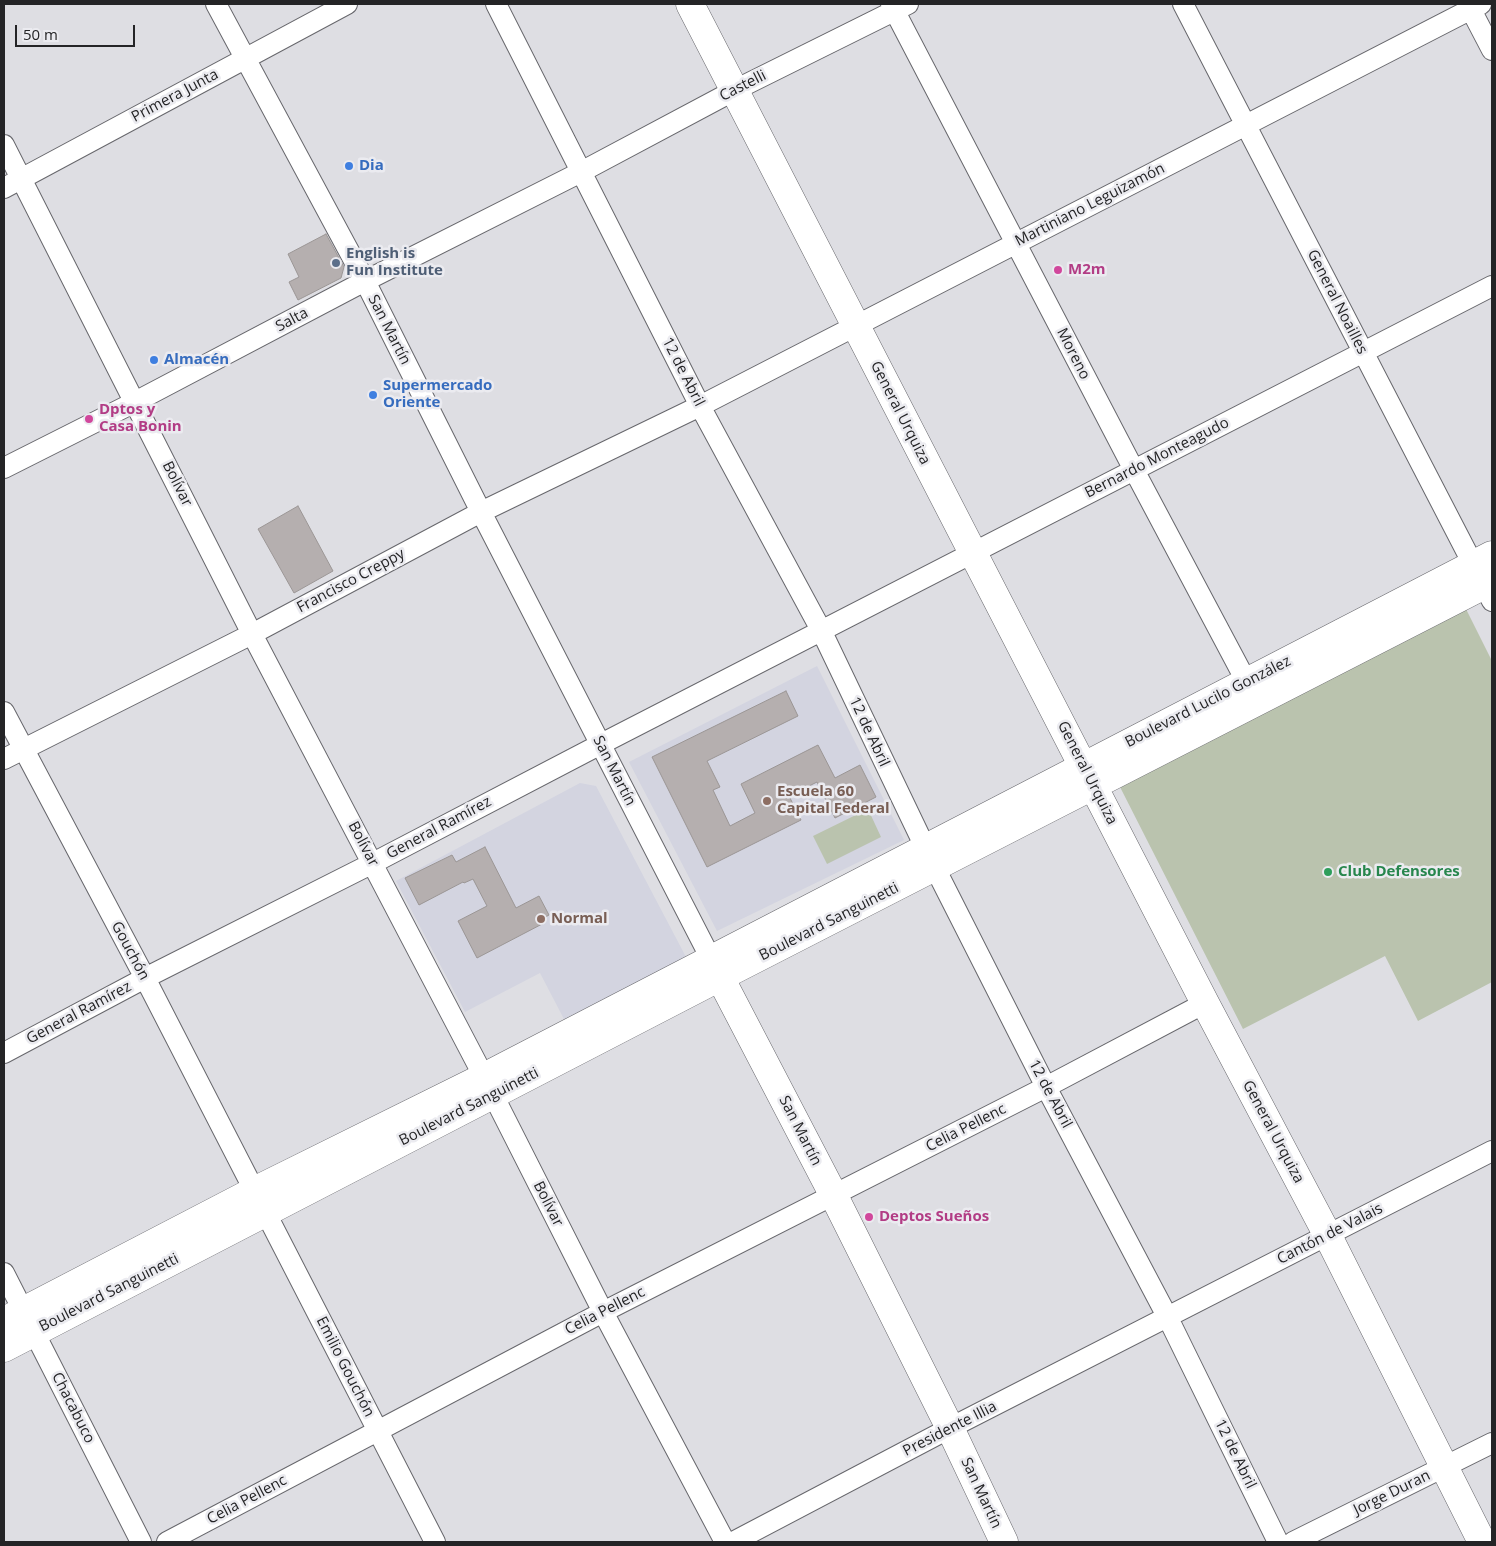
<!DOCTYPE html>
<html>
<head>
<meta charset="utf-8">
<style>
  body { margin:0 }
  #map { position:relative; width:1496px; height:1546px; overflow:hidden; background:#dedee3; font-family:"Open Sans",sans-serif }
  canvas { display:block }
  .frame { position:absolute; inset:0; border:5px solid #242426; pointer-events:none }
  .scale { position:absolute; left:15px; top:25px; width:120px; height:22px; box-sizing:border-box; border:2px solid #242426; border-top:0; padding-left:6px; font-size:15px; line-height:18px; white-space:nowrap; color:#242426; -webkit-text-stroke:4px #ebebf0; paint-order:stroke }
</style>
</head>
<body>
<div id="map">
<canvas width="1496" height="1546"></canvas>
<div class="frame"></div>
<div class="scale">50 m</div>
</div>
<script>
const c = document.querySelector('canvas').getContext('2d');
c.lineJoin = 'round';
function paint(path, color) { c.fillStyle = color; c.fill(path, 'evenodd'); }
const toPath = rows => new Path2D(rows.map(r => 'M' + r).join(''));
function trace(path, color, width, dash) { c.strokeStyle = color; c.lineWidth = width; c.lineCap = dash ? 'butt' : 'round'; c.setLineDash(dash || []); c.stroke(path); }
function write(font, color, halo, rows, align = 'center') {
  c.font = font + ' "Open Sans",sans-serif'; c.lineWidth = 5; c.setLineDash([]); c.textBaseline = 'middle'; c.strokeStyle = halo; c.fillStyle = color; for (const [text, x, y, turn = 0] of rows) {
    c.save(); c.translate(x, y); c.rotate((+turn || 0) * Math.PI / 180); c.textAlign = isNaN(turn) ? turn : align; if (halo) c.strokeText(text, 0, 0); c.fillText(text, 0, 0); c.restore();
  }
}
const built = toPath([
  [817,666,904,840,717,931,629,762],
  [580,783,596,786,686,957,565,1021,540,973,465,1012,396,881]
]);
const green = toPath([
  [1466,609,1492,661,1492,982,1418,1021,1385,956,1243,1029,1120,787],
  [868,809,881,837,827,864,813,836]
]);
const building = toPath([
  [326,234,344,267,341,278,298,300,289,282,299,277,288,254,326,234],
  [298,506,333,571,294,593,258,529,298,506],
  [786,691,798,716,707,761,720,787,713,790,730,826,755,813,741,784,818,745,835,778,860,765,876,797,835,818,817,782,789,796,801,820,707,867,652,757,786,691],
  [485,847,516,908,539,896,549,915,542,919,544,923,477,958,458,921,487,906,473,879,464,883,463,882,419,905,405,878,452,855,456,862,485,847]
]);
const street = toPath([
  [216,4,365,281,481,512,711,959],
  [496,4,700,406,821,630,935,868,1046,1087,1168,1318,1278,1542],
  [891,4,1134,470,1253,694],
  [1183,4,1492,601],
  [1468,4,1492,50],
  [4,145,252,634,484,1077,603,1312,725,1542],
  [4,188,347,4],
  [4,468,135,402,365,281,581,172,735,90,908,4],
  [4,712,145,978,435,1542],
  [4,759,252,634,481,512,700,406,1481,4],
  [4,1053,145,978,373,863,601,744,1492,286],
  [4,1273,141,1542],
  [167,1542,603,1312,1046,1087,1205,1003],
  [733,1542,950,1428,1492,1151],
  [1293,1542,1492,1443]
]);
const secondary = toPath([
  [690,4,1205,1003,1327,1234,1482,1542],
  [711,960,834,1196,950,1428,1004,1542],
  [4,1321,254,1191,484,1077,1492,555],
  [4,1348,720,977,1492,581]
]);
const markers = [
  [349,166,5,"#3f7fe0"],
  [336,263,5,"#5c6f8a"],
  [1058,270,5,"#d1479c"],
  [154,360,5,"#3f7fe0"],
  [373,395,5,"#3f7fe0"],
  [89,419,5,"#d1479c"],
  [767,801,5,"#8d6e63"],
  [1328,872,5,"#2e9e5b"],
  [541,919,5,"#8d6e63"],
  [869,1217,5,"#d1479c"]
];
const streetNames = [
  ["Castelli",743,86,-27],
  ["Primera Junta",175,96,-28],
  ["Martiniano Leguizamón",1090,205,-27],
  ["General Noailles",1337,302,63],
  ["Salta",292,320,-28],
  ["San Martín",389,330,63],
  ["Moreno",1073,354,63],
  ["12 de Abril",683,372,63],
  ["General Urquiza",900,413,63],
  ["Bernardo Monteagudo",1157,458,-27],
  ["Bolívar",177,484,63],
  ["Francisco Creppy",351,581,-28],
  ["Boulevard Lucilo González",1208,702,-27],
  ["12 de Abril",869,732,65],
  ["San Martín",614,771,63],
  ["General Urquiza",1087,773,63],
  ["General Ramírez",439,828,-28],
  ["Bolívar",363,844,62],
  ["Boulevard Sanguinetti",829,922,-27],
  ["Gouchón",130,951,62],
  ["General Ramírez",79,1013,-28],
  ["12 de Abril",1050,1094,62],
  ["Boulevard Sanguinetti",469,1107,-27],
  ["Celia Pellenc",966,1128,-27],
  ["San Martín",800,1131,63],
  ["General Urquiza",1273,1132,62],
  ["Bolívar",548,1204,63],
  ["Cantón de Valais",1330,1234,-27],
  ["Boulevard Sanguinetti",109,1293,-27],
  ["Celia Pellenc",605,1311,-27],
  ["Emilio Gouchón",345,1367,63],
  ["Chacabuco",73,1408,63],
  ["Presidente Illia",950,1429,-27],
  ["12 de Abril",1235,1454,64],
  ["San Martín",981,1493,65],
  ["Jorge Duran",1392,1493,-26],
  ["Celia Pellenc",247,1500,-28]
];
const shopNames = [
  ["Dia",359,166],
  ["Almacén",164,360],
  ["Supermercado",383,386],
  ["Oriente",383,403]
];
const serviceNames = [
  ["English is",346,254],
  ["Fun Institute",346,271]
];
const hotelNames = [
  ["M2m",1068,270],
  ["Dptos y",99,410],
  ["Casa Bonin",99,427],
  ["Deptos Sueños",879,1217]
];
const educationNames = [
  ["Escuela 60",777,792],
  ["Capital Federal",777,809],
  ["Normal",551,919]
];
const leisureNames = [
  ["Club Defensores",1338,872]
];
paint(built, '#d3d4e0');
paint(green, '#bac3ae');
paint(building, '#b5afaf');
trace(building, '#9b9695', 1);
trace(street, '#67676c', 22);
trace(secondary, '#67676c', 29);
trace(street, '#fff', 20);
trace(secondary, '#fff', 28);
for (const [x, y, r, color] of markers) { const dot = new Path2D(); dot.arc(x, y, r, 0, 2 * Math.PI); c.fillStyle = color; c.fill(dot); trace(dot, '#ebebf0', 2); }
write('15px', '#242426', '#ebebf0', streetNames);
write('bold 15px', '#366cbe', '#ebebf0', shopNames, 'left');
write('bold 15px', '#4e5e75', '#ebebf0', serviceNames, 'left');
write('bold 15px', '#b23c85', '#ebebf0', hotelNames, 'left');
write('bold 15px', '#785e54', '#ebebf0', educationNames, 'left');
write('bold 15px', '#27864d', '#ebebf0', leisureNames, 'left');
</script>
</body>
</html>
